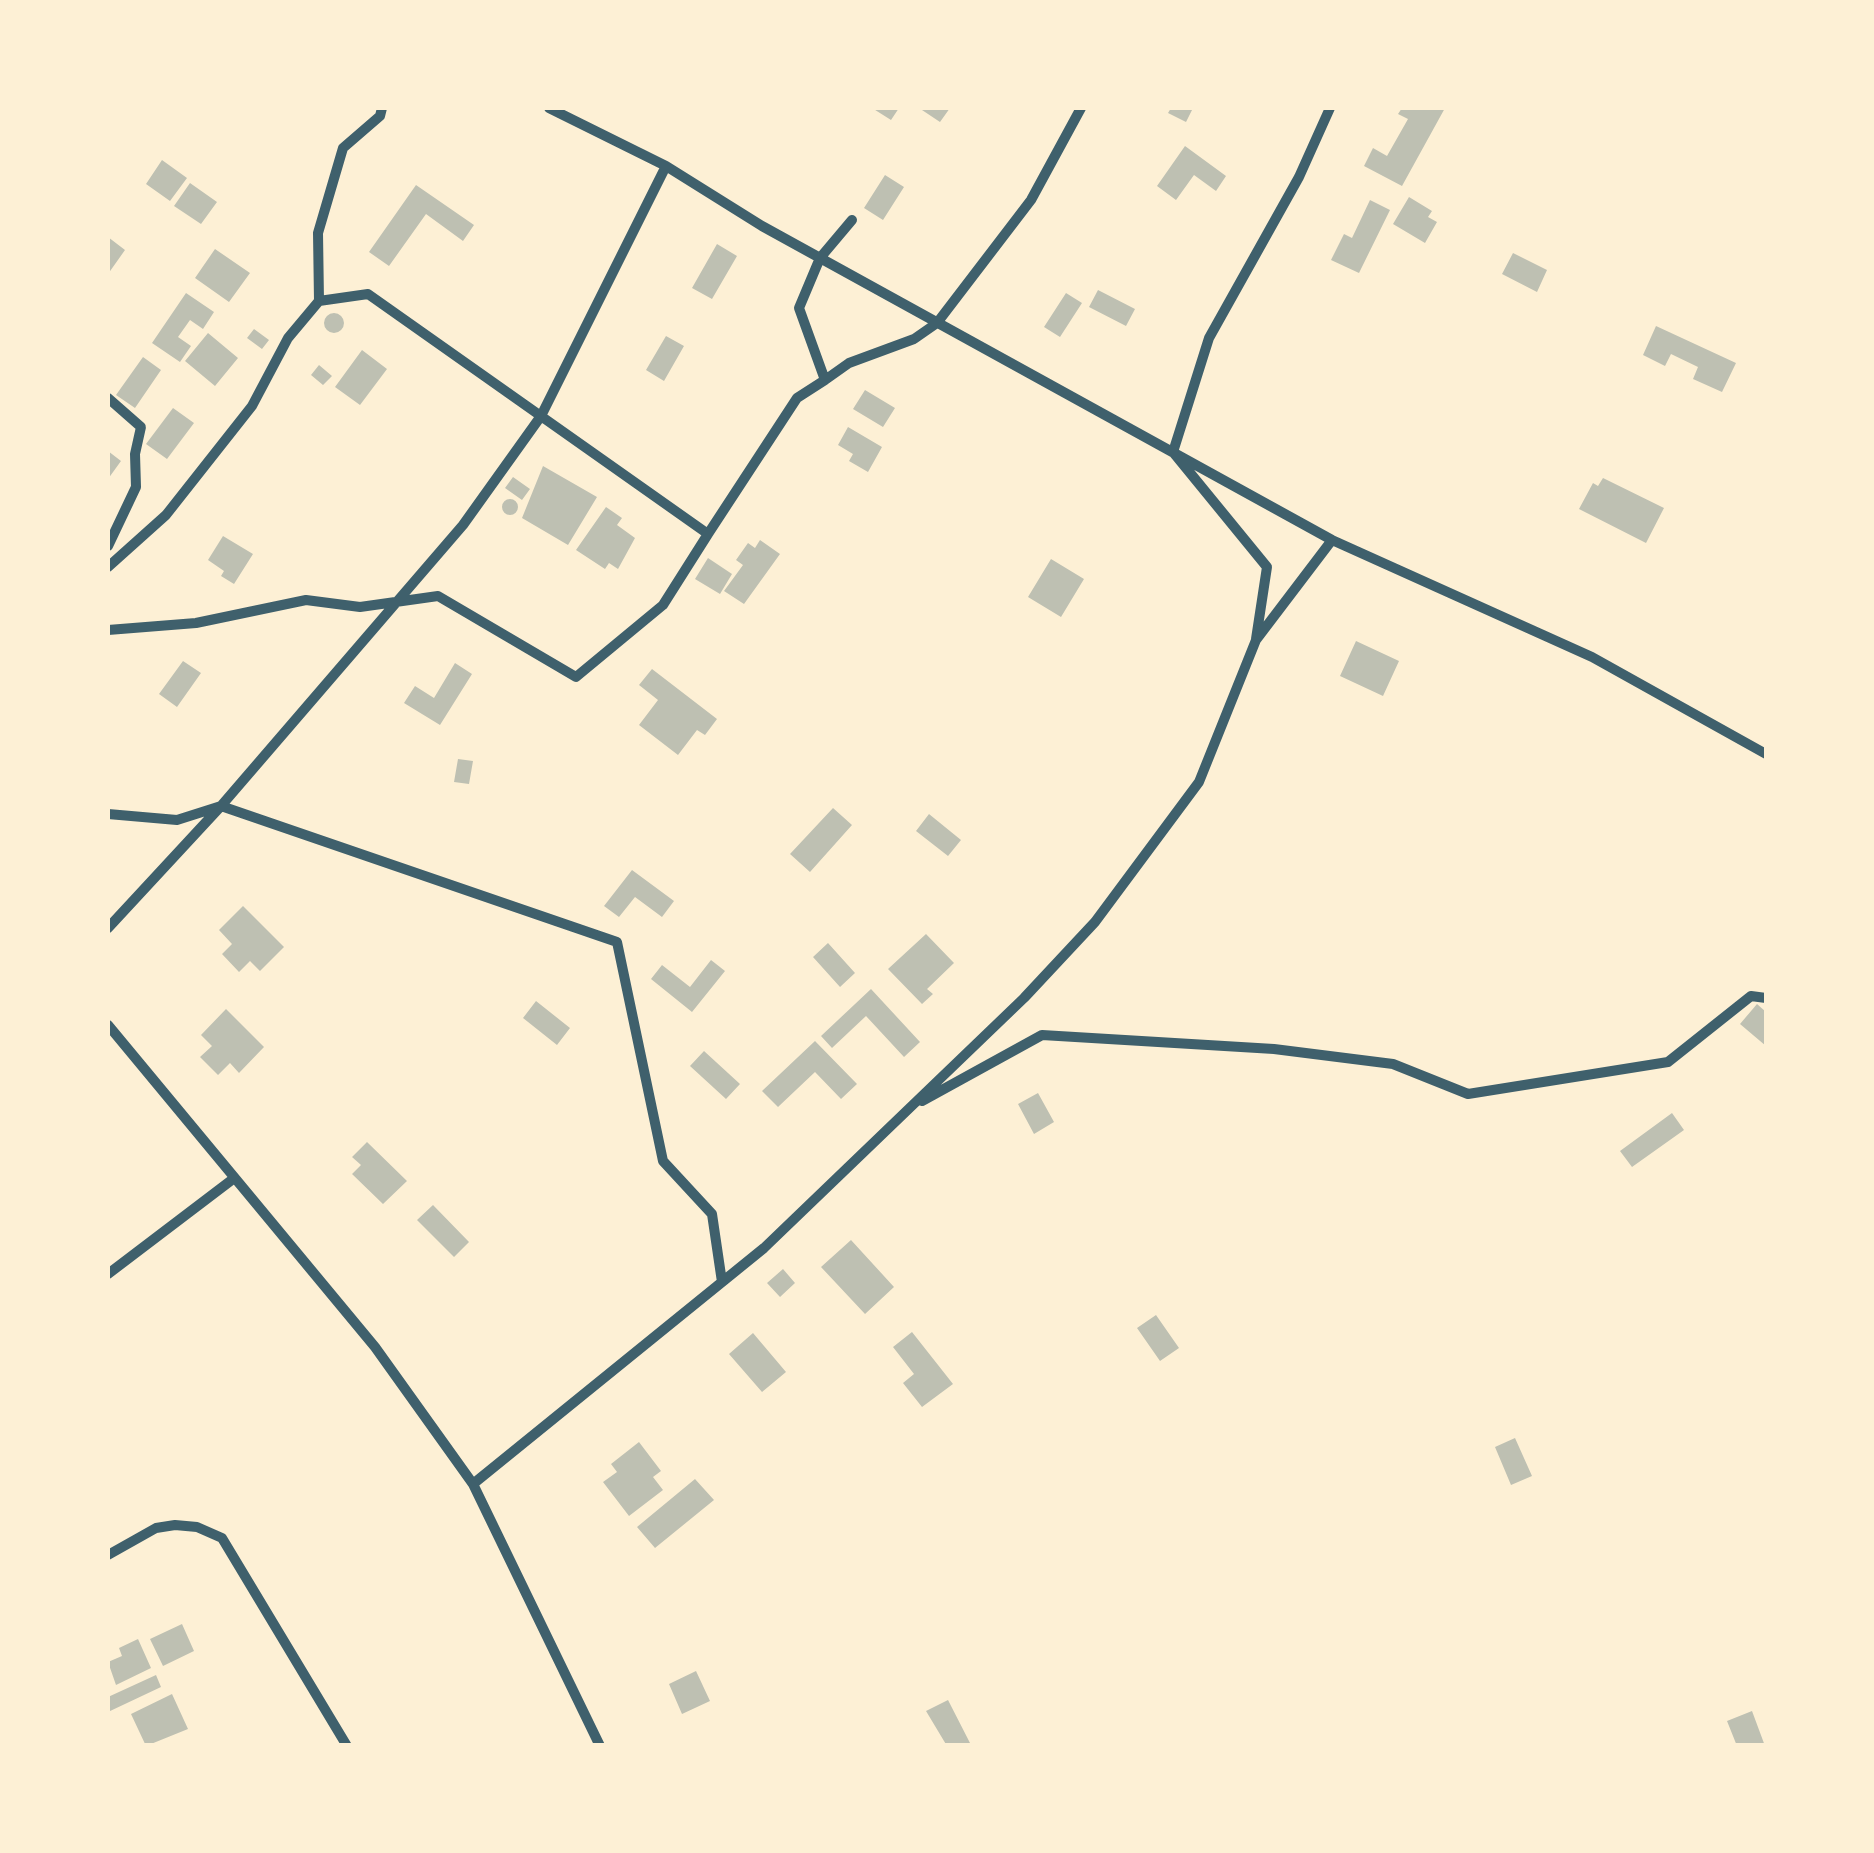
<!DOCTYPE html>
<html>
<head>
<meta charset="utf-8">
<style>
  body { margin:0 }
  #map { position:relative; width:1874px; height:1853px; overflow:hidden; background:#fdf0d5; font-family:"Varela Round",sans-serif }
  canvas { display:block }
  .frame { position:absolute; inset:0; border:110px solid #fdf0d5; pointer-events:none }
</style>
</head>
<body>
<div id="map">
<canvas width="1874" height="1853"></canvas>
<div class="frame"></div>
</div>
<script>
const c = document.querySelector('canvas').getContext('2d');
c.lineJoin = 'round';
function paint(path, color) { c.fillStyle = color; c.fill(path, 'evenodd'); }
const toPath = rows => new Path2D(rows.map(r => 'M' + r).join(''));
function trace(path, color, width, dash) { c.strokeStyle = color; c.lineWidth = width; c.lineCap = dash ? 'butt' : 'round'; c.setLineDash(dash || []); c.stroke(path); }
const building = toPath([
  [872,108,899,108,891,120],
  [919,108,950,108,940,122],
  [1171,108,1193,108,1186,122,1168,113],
  [1402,108,1445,108,1402,186,1364,166,1373,148,1387,156,1408,119,1398,114],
  [1185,146,1226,176,1216,191,1194,175,1176,200,1157,186],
  [162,160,187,178,170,201,146,184],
  [885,175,904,187,883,220,864,208],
  [190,183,217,202,201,224,174,206],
  [416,185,474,225,463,241,426,214,389,266,369,252],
  [1409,197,1432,211,1428,217,1437,222,1425,243,1393,224],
  [1370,200,1390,210,1359,273,1331,260,1344,234,1352,238],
  [108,237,125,250,108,274],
  [717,244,737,256,712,299,692,288],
  [215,249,250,273,229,302,195,278],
  [1513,253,1547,270,1537,292,1502,274],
  [1098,290,1135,309,1126,326,1089,307],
  [186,293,214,312,203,329,190,320,178,337,191,346,180,362,152,343],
  [1066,293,1082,303,1060,337,1044,327],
  '324 323a10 10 0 1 1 20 0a10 10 0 1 1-20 0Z',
  [1656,326,1736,363,1722,392,1693,379,1698,367,1671,354,1665,366,1643,355],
  [254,329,269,340,262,349,247,338],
  [208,333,238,358,215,386,185,361],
  [666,336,684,346,664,381,646,370],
  [362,350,387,369,360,405,335,387],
  [143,357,161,370,135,408,116,395],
  [319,365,332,376,323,385,311,375],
  [865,390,895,408,883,427,853,409],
  [173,408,194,423,167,459,146,444],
  [848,427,882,447,868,472,849,461,853,454,838,445],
  [108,451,121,461,108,479],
  [543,466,597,497,568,545,522,518],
  [513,477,530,489,522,500,505,488],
  [1603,478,1664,508,1646,543,1579,509,1593,483,1598,486],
  '502 507a8 8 0 1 1 16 0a8 8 0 1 1-16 0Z',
  [606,507,622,518,617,525,635,538,618,569,609,563,605,569,576,550],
  [223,536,253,554,234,584,221,576,224,571,208,560],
  [760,540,780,554,744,604,724,591,743,565,736,560,748,543,755,548],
  [708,558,732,574,720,594,695,579],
  [1051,559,1084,579,1061,617,1028,597],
  [1356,641,1399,661,1383,696,1340,676],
  [183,661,201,673,177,707,159,694],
  [455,663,472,674,440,725,404,703,415,686,434,698],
  [652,669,717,719,705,735,697,730,678,755,639,725,658,700,639,685],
  [458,759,473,761,469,784,454,782],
  [833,808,852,825,810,872,790,854],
  [929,814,961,840,948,856,916,831],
  [632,870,674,901,662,917,635,897,619,917,604,906],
  [243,906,284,947,260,971,250,961,239,972,222,954,232,944,219,930],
  [926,934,954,963,927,989,933,994,922,1004,888,969],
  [828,943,855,973,840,987,813,957],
  [711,960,725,971,692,1012,651,979,662,965,690,987],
  [871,989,920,1042,904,1057,866,1016,832,1048,821,1036],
  [536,1001,570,1028,557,1045,523,1018],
  [1757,1004,1766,1012,1766,1046,1740,1024],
  [226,1009,264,1047,239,1073,230,1063,218,1075,200,1057,212,1046,201,1035],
  [815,1041,857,1084,841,1099,815,1072,778,1107,762,1091],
  [704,1051,740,1084,726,1099,690,1066],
  [1038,1093,1054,1122,1034,1134,1018,1104],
  [1672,1113,1684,1130,1632,1167,1620,1151],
  [367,1142,407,1181,383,1204,352,1174,361,1165,352,1157],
  [433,1205,469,1242,454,1257,417,1220],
  [851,1240,894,1287,865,1314,821,1267],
  [783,1269,795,1283,780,1297,767,1283],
  [1156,1315,1179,1348,1160,1361,1137,1328],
  [912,1332,953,1384,922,1407,903,1383,914,1374,893,1347],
  [753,1333,786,1372,762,1392,729,1354],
  [1515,1438,1532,1476,1511,1485,1495,1447],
  [639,1442,661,1471,653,1477,663,1490,629,1516,603,1482,617,1472,611,1464],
  [695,1479,714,1500,655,1548,637,1527],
  [182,1624,194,1651,163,1666,150,1639],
  [138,1639,151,1668,116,1685,108,1662,122,1656,119,1648],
  [696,1671,710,1701,682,1714,669,1684],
  [156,1675,161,1687,108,1712,108,1697],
  [172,1694,188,1729,146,1746,131,1714],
  [948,1700,970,1743,965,1746,947,1746,926,1711],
  [1752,1711,1765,1746,1737,1746,1727,1721]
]);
const minor = toPath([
  [549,108,666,166,762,226,1332,540,1592,657,1766,754],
  [319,301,318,233,343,148,380,116,382,108],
  [825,380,849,363,914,339,937,323,1031,200,1081,108],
  [108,398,141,427,135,454,136,487,108,546],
  [708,534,797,398,825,380,799,308,820,258,852,220],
  [108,567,166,515,252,406,288,338,319,301,368,294,708,534,663,605,576,677,438,596,360,607,306,600,196,623,108,630],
  [1256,639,1267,567,1173,452,1209,338,1299,177,1330,108],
  [108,814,177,820,221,806,617,942,663,1161,712,1214,722,1282],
  [108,928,221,806,463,525,541,416,666,166],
  [108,1025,375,1347,473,1484,600,1746],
  [922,1101,1042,1035,1274,1049,1393,1064,1468,1094,1668,1062,1751,996,1766,998],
  [108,1274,233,1179],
  [473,1484,764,1248,1024,998,1095,922,1199,782,1256,640,1332,540],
  [108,1555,156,1528,175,1525,197,1527,222,1538,347,1746]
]);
paint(building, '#bec0b2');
trace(minor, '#3f606c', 10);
</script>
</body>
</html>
